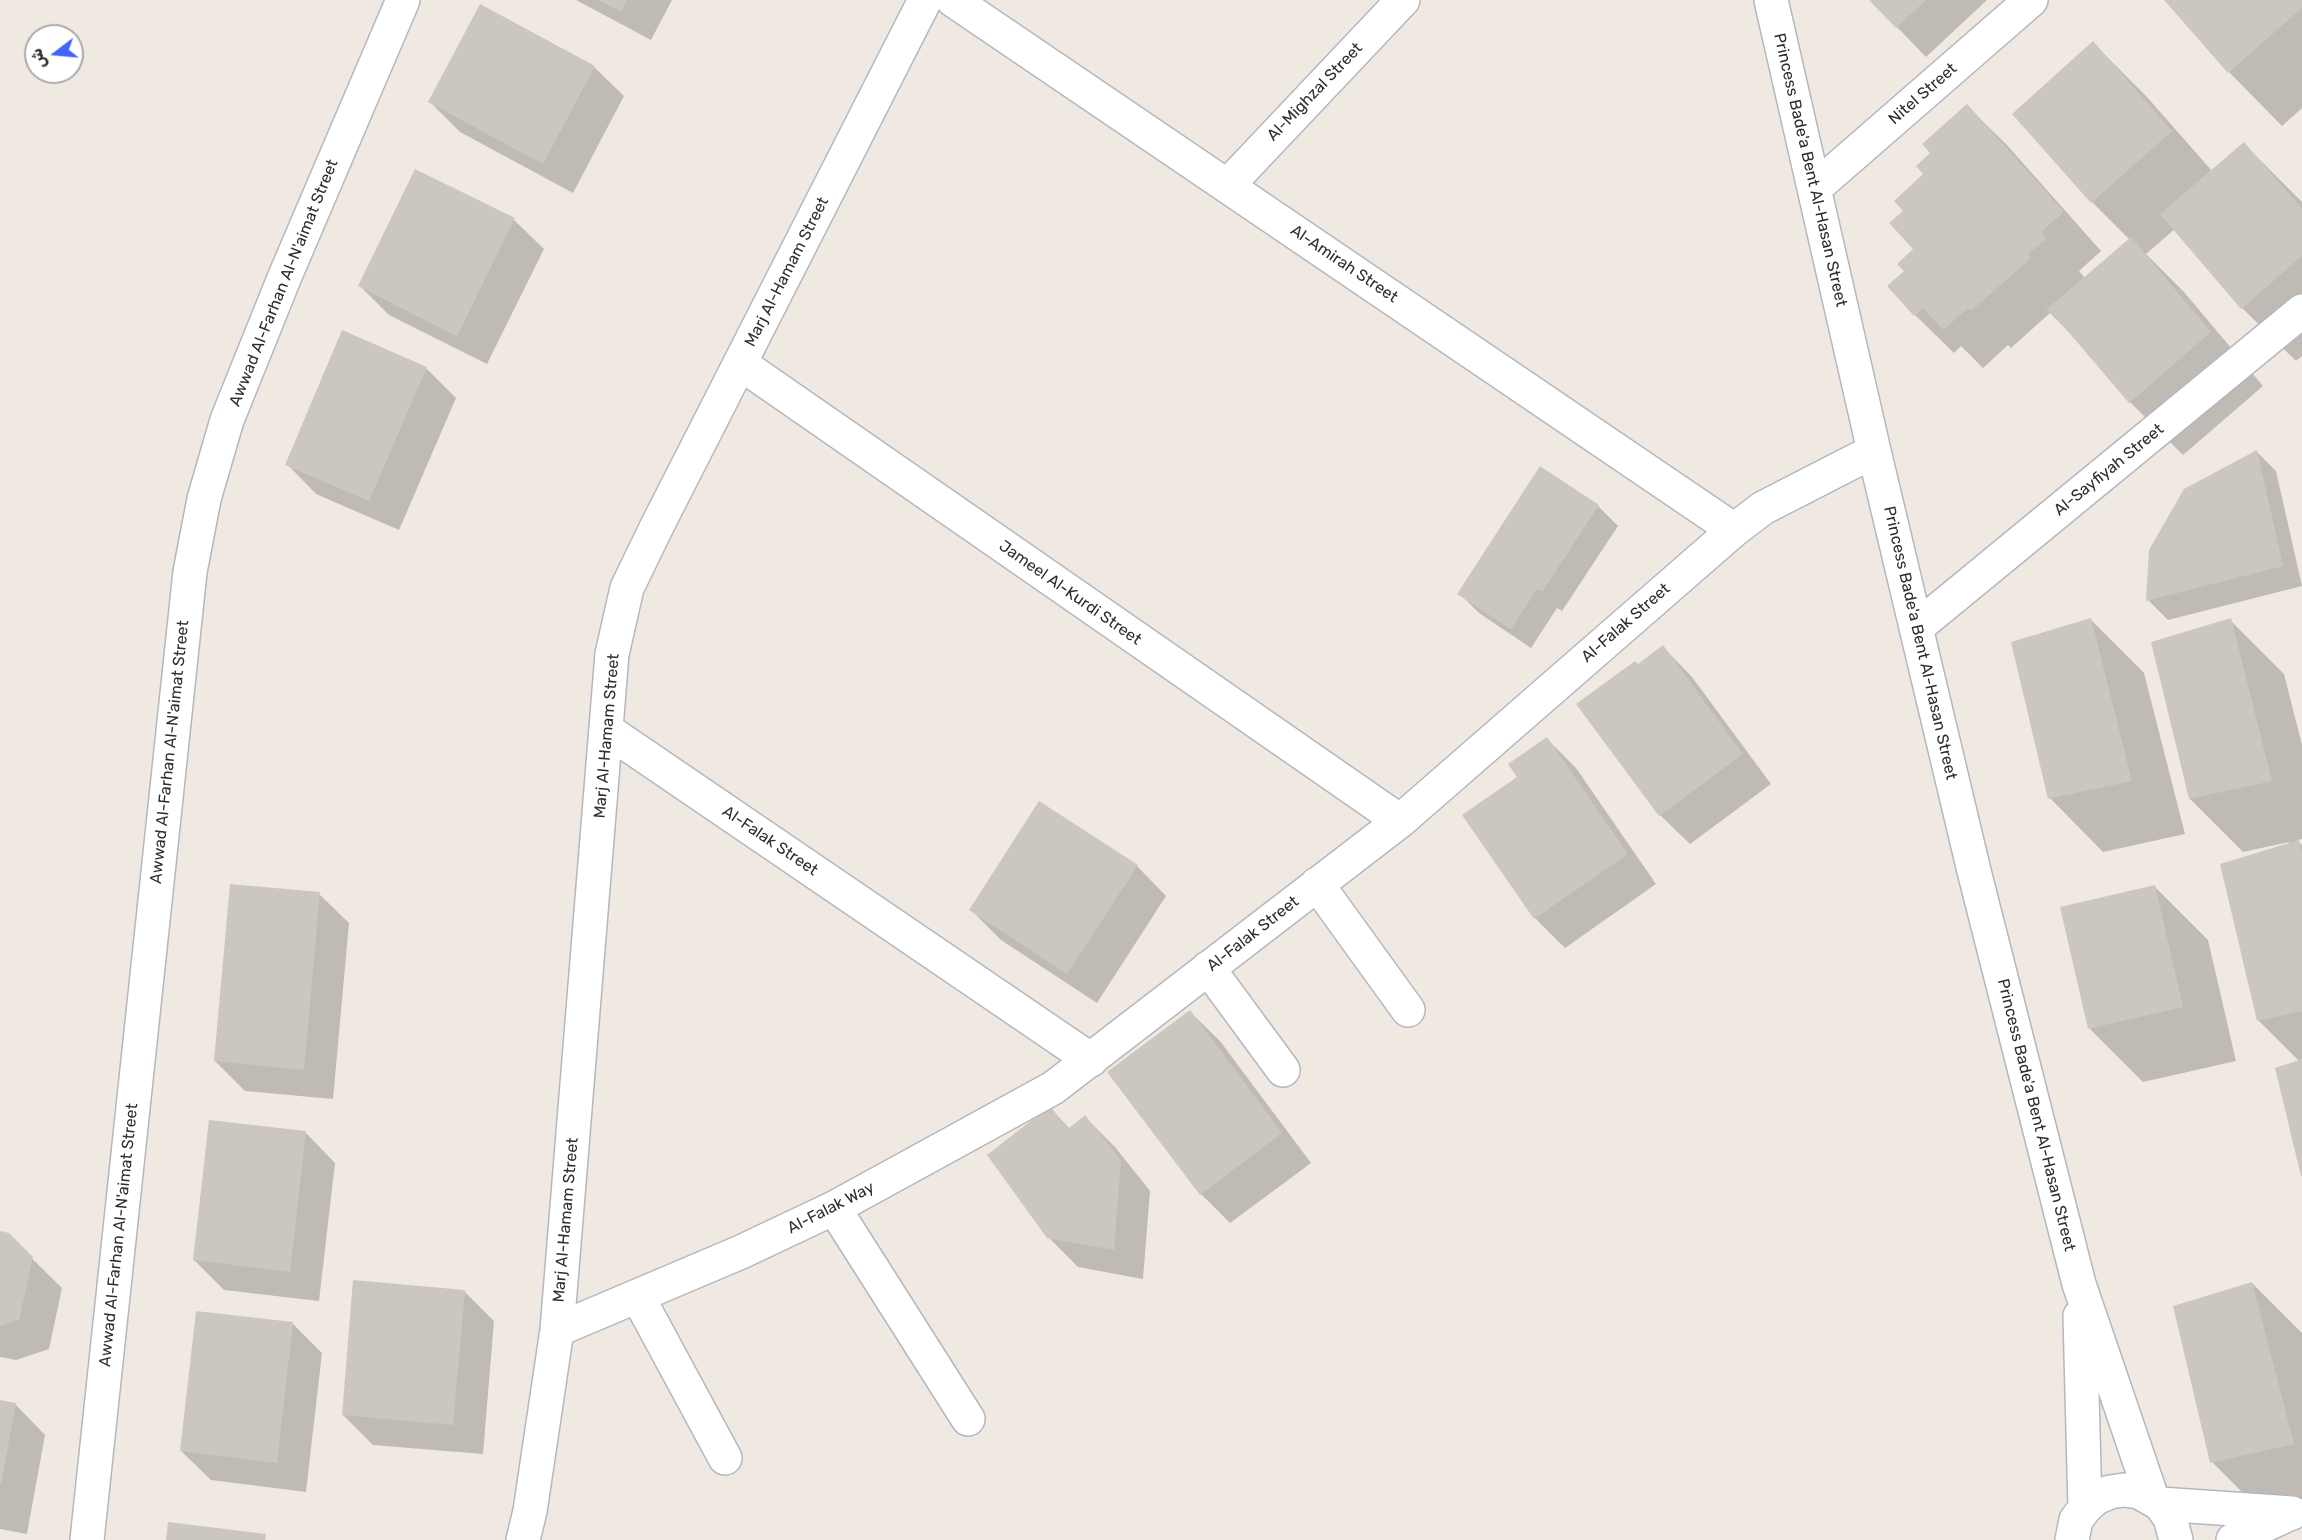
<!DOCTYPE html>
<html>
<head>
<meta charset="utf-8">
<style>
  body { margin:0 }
  #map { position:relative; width:2302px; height:1540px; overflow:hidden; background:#efe9e1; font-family:Rubik,Vazirmatn,sans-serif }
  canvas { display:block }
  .north { position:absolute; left:24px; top:24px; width:60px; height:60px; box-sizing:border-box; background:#fff; border:2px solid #ababab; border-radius:50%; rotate:254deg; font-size:16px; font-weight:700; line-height:24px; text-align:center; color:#2e2e2e }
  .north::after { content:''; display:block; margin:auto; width:21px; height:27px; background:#4264fb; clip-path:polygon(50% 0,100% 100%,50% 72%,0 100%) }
</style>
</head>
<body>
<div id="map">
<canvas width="2302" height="1540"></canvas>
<div class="north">ش</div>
</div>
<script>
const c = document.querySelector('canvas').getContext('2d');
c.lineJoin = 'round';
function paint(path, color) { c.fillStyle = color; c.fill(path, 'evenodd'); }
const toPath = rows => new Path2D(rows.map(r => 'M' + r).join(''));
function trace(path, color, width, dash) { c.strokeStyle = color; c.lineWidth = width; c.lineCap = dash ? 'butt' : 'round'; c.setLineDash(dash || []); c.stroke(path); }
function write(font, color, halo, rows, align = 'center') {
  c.font = font + ' Rubik,sans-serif'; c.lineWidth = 5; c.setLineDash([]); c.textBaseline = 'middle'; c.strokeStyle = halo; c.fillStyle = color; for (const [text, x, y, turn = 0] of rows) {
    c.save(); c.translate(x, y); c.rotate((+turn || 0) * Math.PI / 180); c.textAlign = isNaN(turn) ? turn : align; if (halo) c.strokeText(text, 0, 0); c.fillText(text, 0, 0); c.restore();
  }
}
const shadow = toPath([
  [576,0,672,0,651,40],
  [1871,0,1987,0,1926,57],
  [2166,0,2302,0,2302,108,2282,126,2229,72],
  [2093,43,2147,97,2212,171,2244,144,2302,202,2302,356,2296,361,2242,308,2175,229,2146,254,2184,292,2263,386,2183,455,2130,402,2075,338,2050,313,2011,348,2008,345,1983,368,1961,346,1954,353,1915,315,1906,271,1915,250,1905,211,1925,174,1932,153,1967,106,2006,144,2101,251,2079,271,2085,278,2130,240,2092,202,2014,114],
  [594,67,624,96,573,193,460,132,430,102],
  [416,171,514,220,544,249,487,364,389,315,360,286],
  [426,368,456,398,399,530,316,494,287,464],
  [2257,452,2276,471,2302,586,2168,620,2148,600],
  [1598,506,1618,526,1562,611,1557,608,1531,648,1479,613,1459,593],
  [2091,620,2144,673,2185,834,2103,852,2050,798],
  [2230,620,2284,674,2302,745,2302,839,2297,840,2302,845,2302,1173,2300,1062,2258,1020,2289,842,2243,852,2190,799],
  [1663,647,1692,677,1771,784,1690,844,1660,815,1638,666],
  [1547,739,1576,768,1656,884,1565,948,1535,918,1464,816,1519,778],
  [1137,866,1166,896,1097,1003,1001,940,971,910],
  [2155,887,2208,940,2236,1061,2143,1082,2090,1029],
  [319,894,349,923,333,1099,245,1091,215,1061],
  [1190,1012,1220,1041,1311,1163,1230,1223,1201,1194],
  [1050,1108,1070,1129,1085,1117,1115,1147,1150,1191,1143,1279,1078,1267,1048,1237],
  [306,1133,335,1163,319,1301,224,1290,194,1260],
  [0,1233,8,1235,62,1288,49,1349,16,1360,0,1357],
  [2252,1283,2302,1333,2302,1507,2265,1515,2212,1462],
  [464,1291,494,1321,483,1454,373,1445,343,1415],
  [293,1324,322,1353,306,1492,211,1480,181,1451],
  [0,1402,16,1405,45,1435,27,1534,0,1529]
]);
const building = toPath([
  [599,0,627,0,621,12],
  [1869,0,1926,0,1896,28],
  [2164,0,2302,0,2302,8,2228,73],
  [480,4,595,66,543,164,428,102],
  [2093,41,2172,131,2091,203,2012,114],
  [1967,104,2064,212,2041,232,2047,238,2028,254,2031,258,1971,311,1968,308,1943,330,1923,308,1914,316,1887,286,1904,271,1897,264,1913,249,1889,223,1903,211,1894,201,1923,174,1916,166,1930,153,1922,144],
  [2244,142,2302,209,2302,256,2241,309,2160,214],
  [415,169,515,218,457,336,358,286],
  [2131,237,2211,332,2129,403,2054,315,2046,310],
  [342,330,427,367,369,501,285,465],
  [2257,450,2283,566,2146,601,2149,550,2184,489],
  [1540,466,1599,505,1542,592,1537,589,1511,629,1457,594],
  [2091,618,2132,781,2048,799,2011,642],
  [2231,618,2272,781,2189,799,2151,642],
  [1663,645,1743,754,1659,816,1576,704,1635,661,1638,664],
  [1547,737,1628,854,1534,919,1462,815,1517,777,1508,764],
  [1039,801,1138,865,1067,974,969,910],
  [2299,840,2302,852,2302,1011,2257,1021,2220,864],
  [230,884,320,892,304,1070,214,1061],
  [2155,885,2183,1007,2088,1029,2060,907],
  [1190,1010,1282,1133,1200,1195,1107,1072],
  [2302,1059,2302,1176,2301,1176,2275,1068],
  [1050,1106,1068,1129,1085,1115,1121,1160,1114,1250,1047,1238,987,1155],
  [209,1120,306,1131,290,1272,193,1260],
  [0,1231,9,1233,33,1257,19,1320,0,1326],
  [353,1280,465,1290,453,1425,342,1415],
  [2252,1282,2294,1444,2210,1463,2173,1306],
  [196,1311,293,1322,277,1463,180,1451],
  [0,1400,16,1403,1,1484,0,1484],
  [168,1522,266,1534,265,1540,166,1540]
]);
const minor = toPath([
  [953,0,1734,530],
  [1771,0,1874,451,1974,871,2079,1284,2152,1498],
  [1228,185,1403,0],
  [1815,188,2031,0],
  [741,364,1400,821],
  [1916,628,2302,311],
  [608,731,1091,1060],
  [1317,884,1408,1010],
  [1208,968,1283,1070],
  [834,1208,968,1419],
  [638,1297,725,1458],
  [2080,1316,2085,1508],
  [557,1330,741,1252,834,1208,1053,1088,1400,821,1734,530,1763,508,1874,451],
  [2160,1504,2292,1513],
  [87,1540,190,572,204,499,227,420,285,276,403,0],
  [523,1540,530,1511,557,1330,612,654,627,588,657,526,925,0],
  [2072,1540,2076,1520,2085,1508,2096,1498,2110,1492,2124,1490,2139,1492,2160,1504,2170,1518,2176,1540],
  [2233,1540,2289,1514]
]);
const streetNames = [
  ["Al-Mighzal Street",1315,92,-46],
  ["Nitel Street",1923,94,-41],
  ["Princess Bade'a Bent Al-Hasan Street",1810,170,77],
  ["Al-Amirah Street",1344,264,34],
  ["Marj Al-Hamam Street",787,272,-63],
  ["Awwad Al-Farhan Al-N'aimat Street",284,283,-68],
  ["Al-Sayfiyah Street",2109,470,-39],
  ["Jameel Al-Kurdi Street",1070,593,35],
  ["Al-Falak Street",1626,623,-41],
  ["Princess Bade'a Bent Al-Hasan Street",1920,643,77],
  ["Marj Al-Hamam Street",607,736,-85],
  ["Awwad Al-Farhan Al-N'aimat Street",170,752,-84],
  ["Al-Falak Street",770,841,34],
  ["Al-Falak Street",1253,934,-38],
  ["Princess Bade'a Bent Al-Hasan Street",2036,1115,76],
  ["Al-Falak Way",831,1208,-27],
  ["Marj Al-Hamam Street",566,1220,-85],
  ["Awwad Al-Farhan Al-N'aimat Street",119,1235,-84]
];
paint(shadow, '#0003');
paint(building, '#cbc7bf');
trace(minor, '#b4b7c1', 36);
trace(minor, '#fff', 33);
write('16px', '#2e2e2e', '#fff', streetNames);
</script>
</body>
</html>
